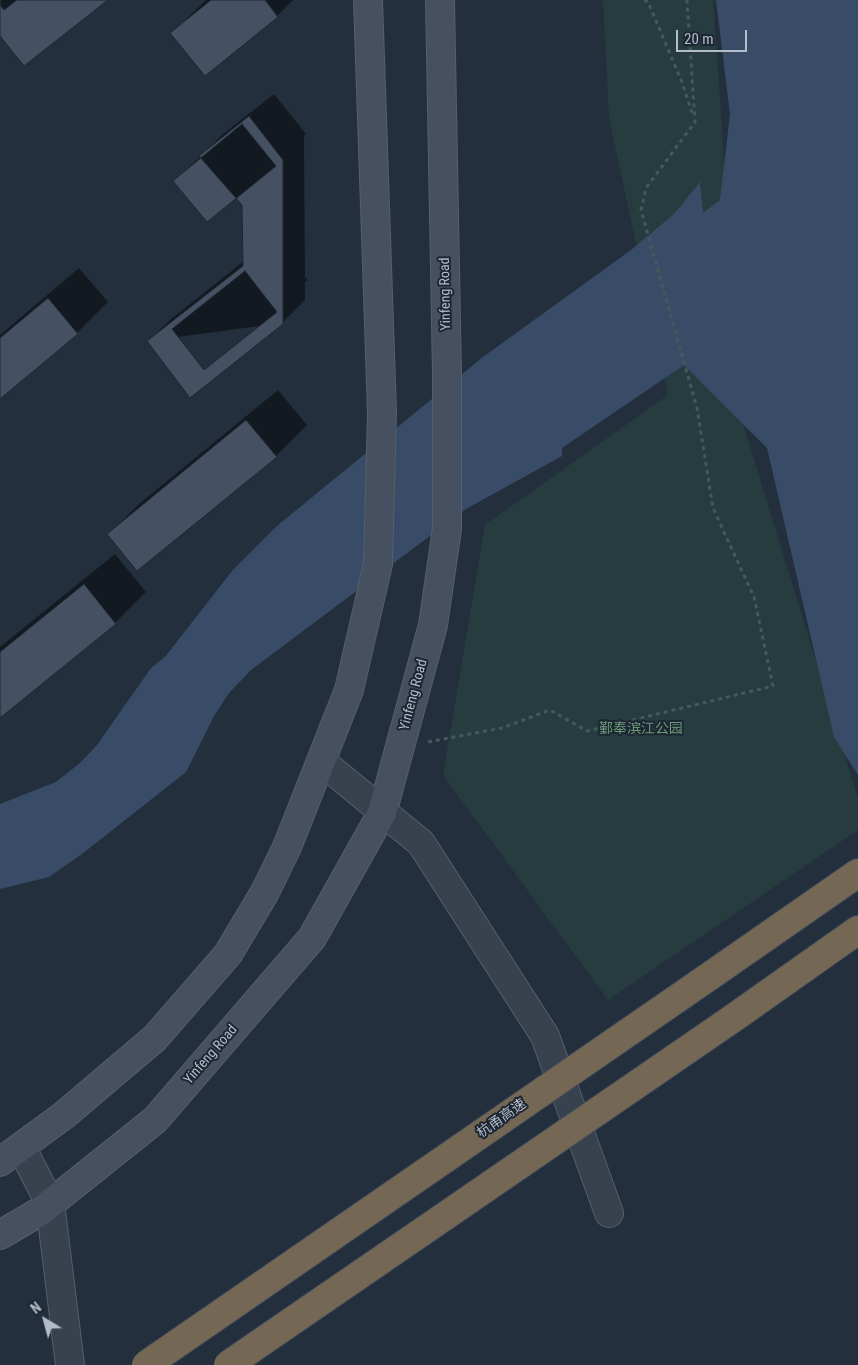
<!DOCTYPE html>
<html>
<head>
<meta charset="utf-8">
<style>
  body { margin:0 }
  #map { position:relative; width:858px; height:1365px; overflow:hidden; background:#242f3e; font-family:"Roboto Condensed",sans-serif }
  canvas { display:block }
  .north { position:absolute; left:20px; top:1295px; width:50px; height:50px; -webkit-text-stroke:4px #1d2633; paint-order:stroke; rotate:323deg; font-size:14px; font-weight:700; line-height:20px; text-align:center; color:#b4bcc9 }
  .north::after { content:''; display:block; margin:auto; width:18px; height:22px; background:#b4bcc9; clip-path:polygon(50% 0,100% 100%,50% 72%,0 100%) }
  .scale { position:absolute; left:676px; top:30px; width:71px; height:22px; box-sizing:border-box; border:2px solid #b4bcc9; border-top:0; padding-left:6px; font-size:15px; line-height:18px; white-space:nowrap; color:#b4bcc9; -webkit-text-stroke:4px #1d2633; paint-order:stroke }
</style>
</head>
<body>
<div id="map">
<canvas width="858" height="1365"></canvas>
<div class="north">N</div>
<div class="scale">20 m</div>
</div>
<script>
const c = document.querySelector('canvas').getContext('2d');
c.lineJoin = 'round';
function paint(path, color) { c.fillStyle = color; c.fill(path, 'evenodd'); }
const toPath = rows => new Path2D(rows.map(r => 'M' + r).join(''));
function trace(path, color, width, dash) { c.strokeStyle = color; c.lineWidth = width; c.lineCap = dash ? 'butt' : 'round'; c.setLineDash(dash || []); c.stroke(path); }
function write(font, color, halo, rows, align = 'center') {
  c.font = font + ' "Roboto Condensed","Noto Sans SC",sans-serif'; c.lineWidth = 4; c.setLineDash([]); c.textBaseline = 'middle'; c.strokeStyle = halo; c.fillStyle = color; for (const [text, x, y, turn = 0] of rows) {
    c.save(); c.translate(x, y); c.rotate((+turn || 0) * Math.PI / 180); c.textAlign = isNaN(turn) ? turn : align; if (halo) c.strokeText(text, 0, 0); c.fillText(text, 0, 0); c.restore();
  }
}
const green = toPath([
  [603,0,713,0,723,143,733,391,858,798,858,830,608,1000,443,775,485,525,668,395,609,117]
]);
const water = toPath([
  [716,0,858,0,858,775,834,737,767,448,684,365,562,448,562,456,466,509,251,670,229,693,214,716,186,772,82,854,49,877,0,889,0,804,56,782,80,763,97,745,151,668,165,657,232,571,277,526,483,357,631,250,674,214,700,182,703,213,720,200,730,114]
]);
const shadow = toPath([
  [1,0,106,0,0,34],
  [206,0,293,0,277,16,205,74,172,33],
  [274,94,306,134,304,136,305,277,308,280,305,282,305,300,282,323,148,341,171,319,244,261,243,205,236,197,175,181,223,134],
  [79,268,108,302,77,333,0,397,0,335],
  [278,390,307,425,276,456,108,535,139,504],
  [115,554,146,592,115,623,0,716,0,647]
]);
const building = toPath([
  [17,0,108,0,24,66,0,36,0,5,4,10,17,0],
  [211,0,265,0,278,17,205,76,170,33,211,0],
  [249,116,283,160,283,324,190,398,147,341,243,266,242,205,199,156,249,116],
  [242,124,276,166,207,222,173,181,242,124],
  [245,271,277,312,204,370,172,329,245,271],
  [48,298,78,334,0,399,0,338,48,298],
  [246,420,277,457,137,571,107,534,246,420],
  [84,584,116,624,0,718,0,652,84,584]
]);
const path = toPath([
  [644,0,648,2,682,82,693,116],
  [428,742,502,728,550,710,587,731,773,686,754,597,713,508,697,408,641,210,646,188,695,122,687,0]
]);
const minor = toPath([
  [21,1147,50,1203,70,1365]
]);
const tertiary = toPath([
  [321,761,421,843,545,1036,609,1213]
]);
const secondary = toPath([
  [0,1162,63,1116,155,1038,228,954,265,892,287,847,349,690,378,564,382,412,368,0],
  [0,1235,41,1211,155,1120,312,938,382,813,433,625,447,529,447,375,440,0]
]);
const motorway = toPath([
  [707,978,858,873],
  [732,1019,858,930]
]);
const motorwayBridge = toPath([
  [146,1365,707,978],
  [228,1365,732,1019]
]);
const streetNames = [
  ["Yinfeng Road",446,294,-91],
  ["Yinfeng Road",414,695,-75],
  ["Yinfeng Road",211,1055,-49],
  ["杭甬高速",502,1119,-35]
];
const parkNames = [
  ["鄞奉滨江公园",641,729]
];
paint(green, '#263c3f');
paint(water, '#394c67');
paint(shadow, '#0007');
paint(building, '#455162');
trace(building, '#1f2835', 1);
trace(minor, '#565f6c', 30);
trace(tertiary, '#565f6c', 30);
trace(secondary, '#565f6c', 30);
trace(motorway, '#434c59', 30);
trace(path, '#44595c', 3, [4, 4]);
trace(minor, '#38414e', 28);
trace(tertiary, '#38414e', 28);
trace(secondary, '#465061', 28);
trace(motorway, '#746855', 28);
trace(motorwayBridge, '#434c59', 30, []);
trace(motorwayBridge, '#746855', 28);
write('14px', '#b4bcc9', '#1d2633', streetNames);
write('14px', '#6b9a76', '#1d2633', parkNames);
</script>
</body>
</html>
